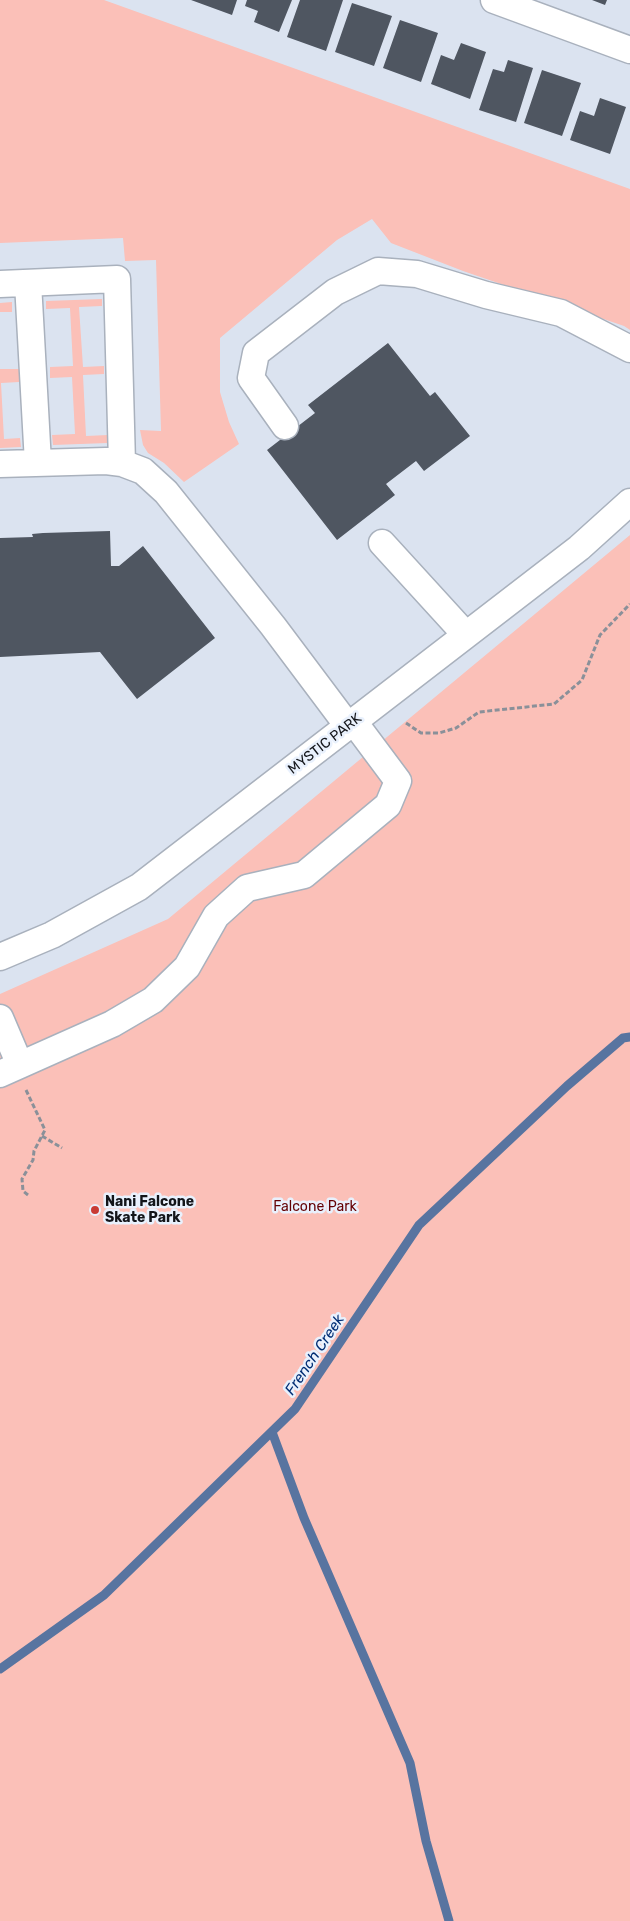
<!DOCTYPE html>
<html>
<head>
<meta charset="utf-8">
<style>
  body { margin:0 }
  canvas { display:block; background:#dbe3f0 }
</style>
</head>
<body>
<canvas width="630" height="1921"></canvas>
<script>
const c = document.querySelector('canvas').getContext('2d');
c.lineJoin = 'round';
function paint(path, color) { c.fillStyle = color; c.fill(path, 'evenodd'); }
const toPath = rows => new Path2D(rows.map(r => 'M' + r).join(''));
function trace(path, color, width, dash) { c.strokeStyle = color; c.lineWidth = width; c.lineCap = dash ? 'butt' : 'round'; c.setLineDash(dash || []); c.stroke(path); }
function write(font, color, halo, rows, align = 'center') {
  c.font = font + ' Rubik,sans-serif'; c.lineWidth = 5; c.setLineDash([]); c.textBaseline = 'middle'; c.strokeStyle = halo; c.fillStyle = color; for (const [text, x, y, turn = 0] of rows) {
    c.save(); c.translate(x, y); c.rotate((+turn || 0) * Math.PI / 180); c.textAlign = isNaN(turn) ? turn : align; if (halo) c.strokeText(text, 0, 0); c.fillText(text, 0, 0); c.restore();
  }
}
const green = toPath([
  [0,0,104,0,630,189,630,330,624,326,463,271,391,243,372,219,337,240,220,338,220,392,229,422,239,444,184,482,164,463,148,453,143,445,140,430,161,431,156,260,125,261,123,238,0,243],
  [102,299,102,306,79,307,83,367,104,366,104,374,83,375,86,436,108,435,108,443,53,445,52,435,75,434,72,377,50,378,50,367,73,366,70,308,46,309,46,301],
  [12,302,12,312,0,312,0,303],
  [0,369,19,369,19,382,1,383,4,439,20,438,21,447,0,448],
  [630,535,630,1921,0,1921,0,994,168,919]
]);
const stream = toPath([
  [272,1432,304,1518,410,1763,426,1841,449,1921],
  [0,1669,104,1595,295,1409,419,1225,567,1086,623,1038,630,1037]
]);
const building = toPath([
  [191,0,237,0,232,15],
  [247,0,292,0,279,32,254,22,258,11,245,6],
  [300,0,343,0,326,51,287,37],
  [592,0,607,0,605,5],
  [352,3,392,16,374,66,335,52],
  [400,20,438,33,421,82,383,68],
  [461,43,486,52,470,99,431,84,441,55,454,60],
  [508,60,533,68,516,122,479,110,493,69,504,72],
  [542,70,581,83,562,136,524,123],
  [600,98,626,107,610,154,570,140,580,111,594,116],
  [388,343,430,396,435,392,470,436,424,471,416,461,386,484,395,495,337,540,267,450,315,413,308,405],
  [110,531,111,566,119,566,143,546,215,638,137,699,100,652,0,657,0,538,33,537,32,534,43,533]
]);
const path = toPath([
  [406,723,421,733,439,733,456,728,479,712,554,704,582,680,600,635,630,604],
  [26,1090,45,1130,34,1151,33,1160,22,1179,23,1191,28,1195],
  [42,1136,62,1148]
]);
const minor = toPath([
  [494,0,630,50],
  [28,283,38,463],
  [0,284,117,279,122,463],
  [285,426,251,378,256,353,335,292,378,271,417,274,486,295,561,313,630,349],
  [0,464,106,461,122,463,143,471,166,492,273,626,348,726],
  [382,543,466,635],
  [0,957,52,935,139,887,579,548,630,502],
  [0,1018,20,1065],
  [0,1074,112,1024,153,1000,187,967,216,916,247,888,304,875,388,805,398,781,354,722]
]);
const markers = [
  [95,1210,5,"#c93b34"]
];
const streetNames = [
  ["MYSTIC PARK",325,744,-38]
];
const poiNames = [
  ["Nani Falcone",105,1202],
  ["Skate Park",105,1218]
];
const parkNames = [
  ["Falcone Park",315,1207]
];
const waterNames = [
  ["French Creek",315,1355,-56]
];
paint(green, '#fbc0b8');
trace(stream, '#5874a0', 9);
paint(building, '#4f5661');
trace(minor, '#a9b1bd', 29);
trace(path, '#8a9099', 3, [5, 2.5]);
trace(minor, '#fff', 26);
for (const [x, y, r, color] of markers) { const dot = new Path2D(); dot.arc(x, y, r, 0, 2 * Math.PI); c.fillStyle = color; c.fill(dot); trace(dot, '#e9f1fd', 2); }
write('14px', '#13151a', '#e9f1fd', streetNames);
write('bold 14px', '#13151a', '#e9f1fd', poiNames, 'left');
write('14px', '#640004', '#e9f1fd', parkNames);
write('italic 15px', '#002d74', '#e9f1fd', waterNames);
</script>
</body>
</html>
